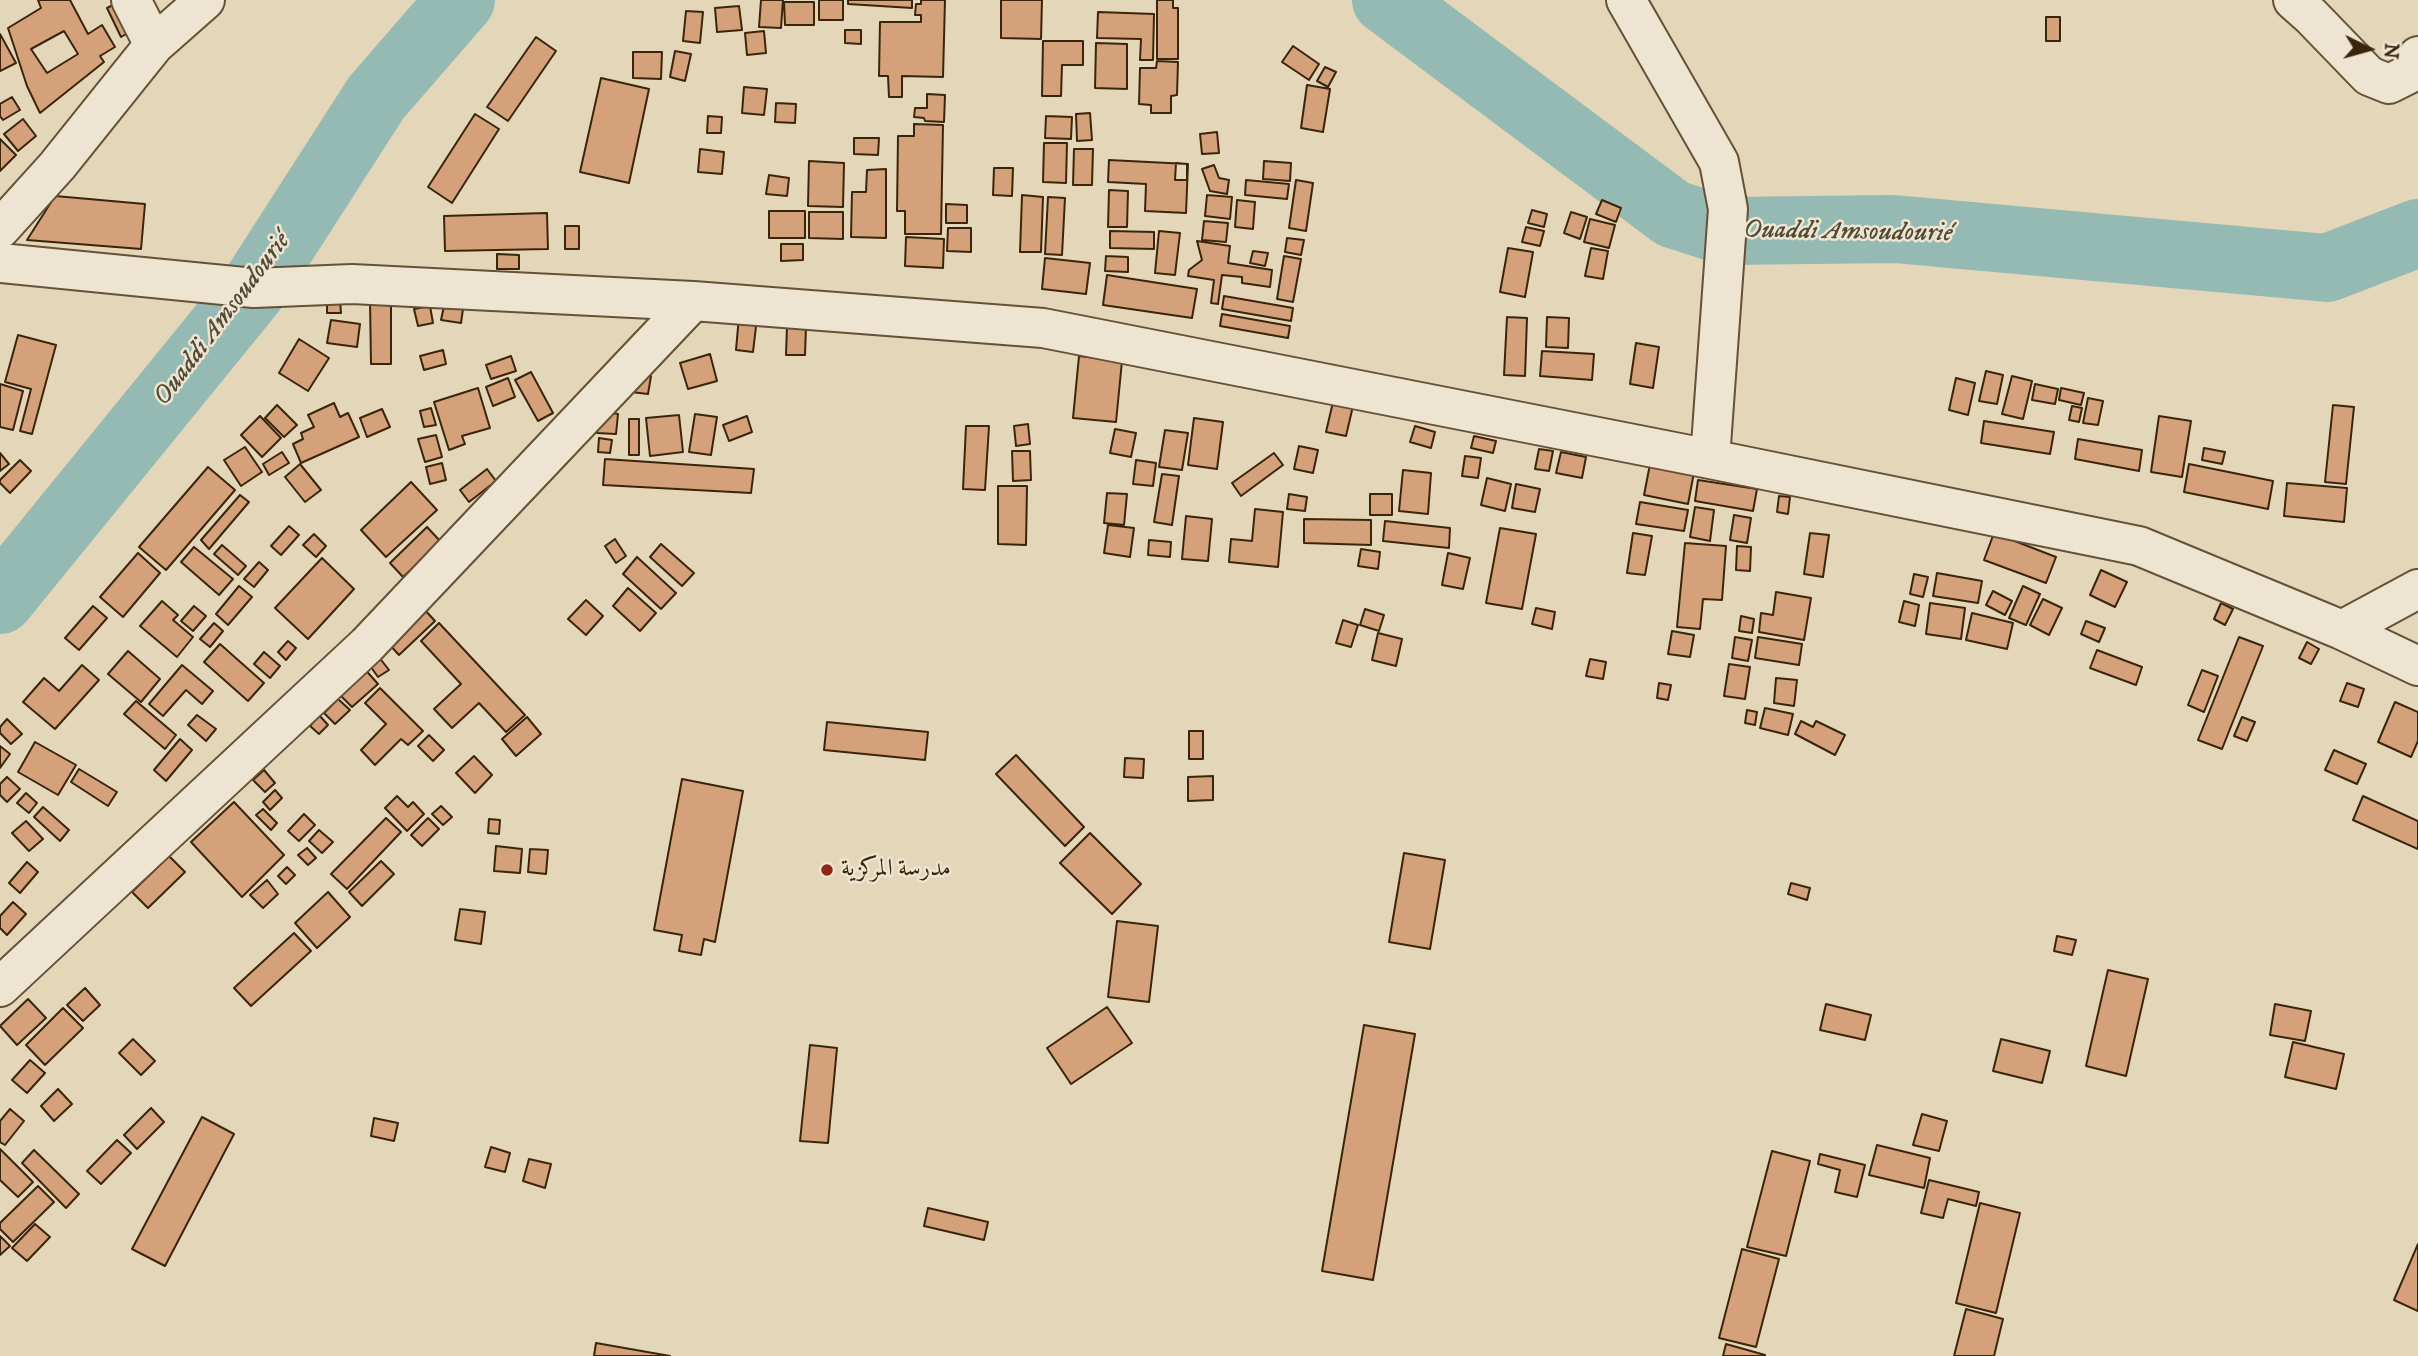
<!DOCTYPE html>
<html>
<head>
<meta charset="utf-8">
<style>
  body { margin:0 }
  #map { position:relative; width:2418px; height:1356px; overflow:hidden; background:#e3d6b9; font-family:"IM FELL DW Pica",serif }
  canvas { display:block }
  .north { position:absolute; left:2334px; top:14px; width:70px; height:70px; -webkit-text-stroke:5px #ede4d2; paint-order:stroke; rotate:95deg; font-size:19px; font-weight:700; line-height:28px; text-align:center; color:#3b250a }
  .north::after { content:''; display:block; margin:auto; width:24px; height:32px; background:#3b250a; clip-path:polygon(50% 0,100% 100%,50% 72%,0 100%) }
</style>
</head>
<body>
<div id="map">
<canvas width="2418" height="1356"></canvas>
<div class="north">N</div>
</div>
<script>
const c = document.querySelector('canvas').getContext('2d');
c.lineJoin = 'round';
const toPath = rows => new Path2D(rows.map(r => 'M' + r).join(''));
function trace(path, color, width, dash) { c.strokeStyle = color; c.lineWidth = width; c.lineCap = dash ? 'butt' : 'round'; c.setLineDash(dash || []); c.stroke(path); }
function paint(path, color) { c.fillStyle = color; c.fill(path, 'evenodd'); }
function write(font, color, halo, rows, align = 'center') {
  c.font = font + ' "IM FELL DW Pica",Amiri,serif'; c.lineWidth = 5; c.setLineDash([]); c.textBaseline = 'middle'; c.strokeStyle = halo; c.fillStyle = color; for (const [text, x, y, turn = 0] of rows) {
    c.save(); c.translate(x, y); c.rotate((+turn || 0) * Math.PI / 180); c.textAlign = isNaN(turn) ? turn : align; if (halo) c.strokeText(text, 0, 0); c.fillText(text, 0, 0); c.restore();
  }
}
const river = toPath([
  [1386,0,1673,214,1726,231,1894,229,2327,268,2418,233],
  [0,600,254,288,376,98,461,0]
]);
const building = toPath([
  [38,0,70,0,88,34,102,25,115,47,100,56,104,62,40,113,27,86,8,28,41,8,38,0],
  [64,31,78,54,47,73,31,49,64,31],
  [761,0,783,0,781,28,759,27,761,0],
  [819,0,843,0,843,20,819,20,819,0],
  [848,0,912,0,912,8,848,4,848,0],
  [921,0,945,0,943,77,902,76,902,97,889,97,888,76,879,76,880,22,921,22,921,15,915,15,916,4,921,4,921,0],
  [1001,0,1042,0,1041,39,1001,38,1001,0],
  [1157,0,1173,0,1173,8,1178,8,1178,59,1157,59,1157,0],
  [121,1,135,29,121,37,107,8,121,1],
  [784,2,814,2,814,25,785,25,784,2],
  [739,6,742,30,717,32,715,8,739,6],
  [686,11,703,12,700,43,683,41,686,11],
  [1098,12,1154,14,1153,60,1140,60,1141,39,1097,38,1098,12],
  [2046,17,2060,17,2060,41,2046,41,2046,17],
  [845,30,861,30,861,44,845,43,845,30],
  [764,31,766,53,747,55,745,33,764,31],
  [0,34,16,63,0,71,0,34],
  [536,37,556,51,508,121,487,107,536,37],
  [1043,41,1083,41,1083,65,1062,65,1061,96,1042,96,1043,41],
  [1096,43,1127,44,1127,89,1095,88,1096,43],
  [1293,46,1319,64,1309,80,1282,62,1293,46],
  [675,51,691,54,685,81,670,77,675,51],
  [633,52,662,52,661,79,633,78,633,52],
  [1157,61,1178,62,1177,95,1171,96,1171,113,1151,113,1151,105,1139,104,1140,68,1156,68,1157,61],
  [1325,67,1336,72,1328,87,1317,81,1325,67],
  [601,78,649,89,629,183,580,172,601,78],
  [1307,85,1330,89,1323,132,1301,128,1307,85],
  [744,87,767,89,764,115,742,113,744,87],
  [927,94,945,95,944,122,925,121,924,118,914,117,915,108,927,108,927,94],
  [12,97,20,110,3,120,0,116,0,104,12,97],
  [776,103,796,104,795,123,775,122,776,103],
  [1090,113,1092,140,1077,141,1076,114,1090,113],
  [475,114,499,129,452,203,428,187,475,114],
  [708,116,722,117,721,133,707,133,708,116],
  [1046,116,1072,117,1071,139,1045,138,1046,116],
  [23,119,36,136,18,151,4,134,23,119],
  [914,124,943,125,941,234,905,234,905,211,897,211,898,136,914,136,914,124],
  [1217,132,1219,153,1202,154,1200,134,1217,132],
  [854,138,879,138,878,155,854,154,854,138],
  [0,139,16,155,0,171,0,139],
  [1044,143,1067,143,1066,183,1043,182,1044,143],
  [700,149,724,152,722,174,698,172,700,149],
  [1074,149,1093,149,1092,185,1073,185,1074,149],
  [1109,160,1188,164,1186,213,1145,211,1146,184,1108,182,1109,160],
  [809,161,844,163,843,207,808,206,809,161],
  [1264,161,1291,163,1290,181,1263,179,1264,161],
  [1176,163,1187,164,1187,180,1175,180,1176,163],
  [1214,165,1219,178,1229,180,1227,194,1210,191,1202,169,1214,165],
  [994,168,1013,168,1012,196,993,195,994,168],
  [886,169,886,238,851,237,852,192,866,192,867,170,886,169],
  [769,175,789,178,787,196,766,194,769,175],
  [1246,180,1289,184,1287,199,1245,195,1246,180],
  [1296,180,1313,183,1306,231,1289,228,1296,180],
  [1109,190,1128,191,1127,227,1108,227,1109,190],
  [1022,195,1043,197,1041,252,1020,252,1022,195],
  [1207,195,1232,197,1230,219,1205,216,1207,195],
  [55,196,145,204,141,249,27,240,55,196],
  [1048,197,1065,198,1062,255,1045,254,1048,197],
  [1237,200,1255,202,1253,229,1235,227,1237,200],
  [1602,200,1621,208,1616,222,1596,214,1602,200],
  [946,204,967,205,967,223,946,223,946,204],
  [1532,210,1547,214,1544,227,1528,223,1532,210],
  [769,211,805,211,805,238,769,238,769,211],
  [809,212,843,212,843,239,809,238,809,212],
  [1571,212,1587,217,1580,239,1564,233,1571,212],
  [547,213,548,249,445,251,444,216,547,213],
  [1590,219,1615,225,1609,248,1584,242,1590,219],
  [1204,221,1228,223,1226,242,1202,240,1204,221],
  [565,226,579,226,579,249,565,249,565,226],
  [1526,227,1544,231,1540,246,1522,242,1526,227],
  [948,228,971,228,971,252,947,251,948,228],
  [1110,231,1154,232,1154,249,1110,248,1110,231],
  [1159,231,1180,233,1175,275,1155,273,1159,231],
  [906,237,944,239,943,268,905,266,906,237],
  [1287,238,1304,240,1301,255,1285,252,1287,238],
  [1197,241,1230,246,1228,263,1272,270,1270,287,1242,283,1242,277,1222,275,1218,304,1211,303,1214,280,1188,276,1189,270,1202,260,1197,241],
  [781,244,803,244,803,260,781,261,781,244],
  [1508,248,1533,252,1525,297,1500,292,1508,248],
  [1591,248,1608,251,1603,279,1585,276,1591,248],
  [1253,251,1268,253,1265,266,1250,263,1253,251],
  [497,254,519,255,519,269,497,269,497,254],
  [1106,256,1128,257,1128,272,1105,271,1106,256],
  [1284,256,1301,259,1293,302,1277,299,1284,256],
  [1045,258,1090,263,1086,294,1042,289,1045,258],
  [1107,275,1197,289,1192,318,1103,305,1107,275],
  [1224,296,1293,308,1291,321,1222,309,1224,296],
  [327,300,340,300,341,313,327,313,327,300],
  [370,300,391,300,391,364,371,364,370,300],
  [430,306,433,323,418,326,414,309,430,306],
  [444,306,463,309,461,323,441,320,444,306],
  [1222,314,1290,326,1288,338,1220,326,1222,314],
  [739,316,757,318,753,352,736,350,739,316],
  [1507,317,1527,318,1525,376,1504,375,1507,317],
  [1547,317,1569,318,1568,348,1546,347,1547,317],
  [331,320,360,324,357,347,327,343,331,320],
  [787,326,806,326,805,355,786,355,787,326],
  [18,335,56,345,32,434,20,431,31,389,5,382,18,335],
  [299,339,329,358,308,391,279,373,299,339],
  [1636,343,1659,347,1653,388,1630,384,1636,343],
  [443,350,446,364,424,370,420,356,443,350],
  [1542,351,1594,354,1592,380,1540,376,1542,351],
  [710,354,717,381,688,389,680,363,710,354],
  [511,356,516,371,491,379,486,365,511,356],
  [1079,356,1122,361,1116,422,1073,418,1079,356],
  [1986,371,2003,375,1997,404,1979,401,1986,371],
  [531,372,553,413,538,421,515,380,531,372],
  [633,374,651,376,648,394,631,392,633,374],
  [2012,376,2032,381,2023,419,2002,414,2012,376],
  [508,378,515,397,493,406,486,387,508,378],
  [1956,378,1975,383,1968,415,1949,410,1956,378],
  [0,384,23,391,13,430,0,427,0,384],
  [2035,384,2058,389,2055,404,2032,400,2035,384],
  [478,388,490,428,462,436,465,444,449,450,434,402,478,388],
  [2061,388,2084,393,2081,405,2059,400,2061,388],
  [2088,398,2103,401,2098,425,2083,423,2088,398],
  [1333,402,1353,406,1346,436,1326,432,1333,402],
  [334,403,340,417,348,413,359,437,301,463,293,444,303,439,301,433,314,427,308,415,334,403],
  [277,405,297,425,284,437,265,418,277,405],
  [2333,405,2354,407,2346,484,2325,482,2333,405],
  [2072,406,2082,408,2079,422,2069,420,2072,406],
  [431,408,436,425,424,427,420,411,431,408],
  [382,409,390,427,367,437,360,418,382,409],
  [599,411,618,414,616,434,597,433,599,411],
  [695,414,717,417,711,455,689,452,695,414],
  [679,415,683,452,650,456,646,418,679,415],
  [260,416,281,438,262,457,241,435,260,416],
  [747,416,752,432,729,441,723,425,747,416],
  [2159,416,2191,421,2182,477,2151,472,2159,416],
  [1194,418,1223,422,1217,469,1188,465,1194,418],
  [629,419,639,419,639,455,629,455,629,419],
  [1984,421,2054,432,2050,454,1981,443,1984,421],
  [1028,424,1030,444,1016,446,1014,426,1028,424],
  [966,426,989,426,985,490,963,489,966,426],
  [1415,426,1435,432,1431,448,1410,442,1415,426],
  [1115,429,1136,433,1131,457,1110,453,1115,429],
  [1165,430,1188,433,1182,470,1159,467,1165,430],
  [436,435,442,457,425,462,418,439,436,435],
  [1474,436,1496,441,1493,453,1471,448,1474,436],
  [599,438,612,440,610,453,598,452,599,438],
  [2078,439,2142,450,2139,471,2075,459,2078,439],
  [1299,446,1318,450,1313,473,1294,469,1299,446],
  [245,447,262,472,241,486,224,460,245,447],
  [2204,448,2225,452,2222,464,2202,460,2204,448],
  [1539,449,1553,451,1549,471,1535,469,1539,449],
  [1012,451,1030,451,1031,480,1013,481,1012,451],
  [282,452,289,463,269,475,263,464,282,452],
  [1561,452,1586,457,1582,478,1556,473,1561,452],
  [0,453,9,464,0,471,0,453],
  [1274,453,1283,465,1241,496,1232,483,1274,453],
  [1465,456,1481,458,1478,478,1462,476,1465,456],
  [605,459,754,469,751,493,603,485,605,459],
  [1651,459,1695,467,1688,504,1644,495,1651,459],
  [20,460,31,471,10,493,0,483,0,480,20,460],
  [1136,460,1156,463,1153,486,1133,484,1136,460],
  [442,463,446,480,430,484,426,467,442,463],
  [300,464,321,490,305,502,285,477,300,464],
  [2189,464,2273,481,2268,509,2184,492,2189,464],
  [208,467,235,490,166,570,139,547,208,467],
  [487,469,496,481,469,502,460,490,487,469],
  [1403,470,1431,473,1428,514,1399,511,1403,470],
  [1162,474,1179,476,1172,525,1154,522,1162,474],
  [1487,478,1511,484,1505,511,1481,505,1487,478],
  [1698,480,1757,489,1753,511,1695,501,1698,480],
  [411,482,437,510,386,557,361,530,411,482],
  [2287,483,2347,488,2344,522,2284,516,2287,483],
  [1516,484,1540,489,1535,512,1512,508,1516,484],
  [998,486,1027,486,1026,545,998,544,998,486],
  [1107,493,1127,494,1124,525,1104,523,1107,493],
  [1289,494,1307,497,1305,511,1287,509,1289,494],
  [1370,494,1392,494,1392,515,1370,515,1370,494],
  [240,495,249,502,209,549,201,540,240,495],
  [1779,496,1790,497,1788,514,1777,512,1779,496],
  [1640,502,1688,510,1684,531,1636,524,1640,502],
  [1695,507,1714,510,1710,541,1690,537,1695,507],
  [1255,509,1283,512,1278,567,1229,562,1231,539,1252,541,1255,509],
  [1734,515,1751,518,1747,543,1730,540,1734,515],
  [1186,516,1212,519,1208,561,1182,559,1186,516],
  [1304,519,1371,520,1371,545,1304,543,1304,519],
  [1385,521,1450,528,1449,548,1383,541,1385,521],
  [1108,525,1134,528,1130,557,1104,553,1108,525],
  [289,526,299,535,281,555,271,546,289,526],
  [427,527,441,542,403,577,390,563,427,527],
  [1500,528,1536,534,1522,609,1486,603,1500,528],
  [1633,533,1652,536,1645,575,1627,573,1633,533],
  [1810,533,1829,535,1823,577,1804,574,1810,533],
  [1994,533,2056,557,2046,583,1984,560,1994,533],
  [314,534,326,546,316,557,303,545,314,534],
  [615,539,626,556,616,563,605,546,615,539],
  [1149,540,1171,542,1170,557,1148,555,1149,540],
  [1685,543,1726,546,1722,600,1703,599,1700,629,1677,627,1685,543],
  [661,544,694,573,682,586,650,557,661,544],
  [222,545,246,566,238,575,214,554,222,545],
  [1737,546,1751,547,1750,571,1736,570,1737,546],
  [194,547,233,579,219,595,181,562,194,547],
  [1361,549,1380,552,1378,569,1358,566,1361,549],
  [138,553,160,573,123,617,100,597,138,553],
  [1448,553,1470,558,1463,589,1442,585,1448,553],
  [637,557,676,593,661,609,623,574,637,557],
  [322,558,354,589,308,639,275,608,322,558],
  [259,562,268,570,254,587,244,579,259,562],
  [2101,570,2127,582,2115,607,2090,595,2101,570],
  [1937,573,1982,581,1978,603,1933,596,1937,573],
  [1914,574,1928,577,1923,597,1910,594,1914,574],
  [239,586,252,597,228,625,216,614,239,586],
  [2023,586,2040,594,2026,625,2009,618,2023,586],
  [628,588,656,613,640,631,613,606,628,588],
  [1993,591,2012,601,2005,615,1986,605,1993,591],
  [1776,592,1811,598,1804,640,1759,632,1761,613,1773,615,1776,592],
  [2043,599,2062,608,2049,635,2030,625,2043,599],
  [586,600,603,616,586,635,568,619,586,600],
  [162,601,178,615,173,620,193,637,177,657,140,626,162,601],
  [1904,601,1919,605,1915,626,1899,622,1904,601],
  [1930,603,1965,608,1961,639,1926,634,1930,603],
  [2221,603,2233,609,2225,625,2214,619,2221,603],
  [93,606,107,618,79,650,65,638,93,606],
  [194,606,206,616,193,631,181,621,194,606],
  [423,608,435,621,399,655,387,642,423,608],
  [1536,608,1555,612,1552,629,1532,624,1536,608],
  [1365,609,1384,615,1379,631,1360,625,1365,609],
  [1972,613,2013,623,2007,649,1966,640,1972,613],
  [1741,616,1754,619,1752,633,1739,631,1741,616],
  [1343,620,1358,625,1351,647,1336,643,1343,620],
  [2086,621,2105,628,2099,642,2081,634,2086,621],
  [214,623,223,631,210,647,200,639,214,623],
  [439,623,525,715,506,732,479,703,452,728,434,709,461,684,421,641,439,623],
  [1672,631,1694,635,1690,657,1668,654,1672,631],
  [1378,633,1402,639,1396,666,1372,660,1378,633],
  [1735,637,1752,640,1748,661,1732,658,1735,637],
  [1758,637,1802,644,1799,665,1755,658,1758,637],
  [2239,637,2263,646,2222,749,2198,740,2239,637],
  [288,641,296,648,286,660,278,652,288,641],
  [2307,642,2319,649,2311,664,2299,658,2307,642],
  [220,644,264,683,248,701,204,662,220,644],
  [2097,650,2142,667,2136,685,2090,668,2097,650],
  [128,651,160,679,141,702,108,674,128,651],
  [264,652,280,666,270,678,254,664,264,652],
  [378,656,389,670,378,677,368,663,378,656],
  [1590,659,1606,662,1603,679,1586,676,1590,659],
  [1729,664,1750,667,1745,699,1724,696,1729,664],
  [82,665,99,680,55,729,23,702,44,678,59,691,82,665],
  [182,665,213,691,202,704,186,690,163,716,149,704,182,665],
  [362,666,378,684,352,707,336,691,362,666],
  [2202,670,2218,676,2204,712,2188,705,2202,670],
  [1776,678,1797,680,1794,706,1774,703,1776,678],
  [1659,683,1671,685,1668,700,1657,698,1659,683],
  [2347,683,2364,689,2358,707,2340,701,2347,683],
  [380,688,423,731,408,745,401,739,375,765,361,750,386,724,365,703,380,688],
  [338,699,350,710,335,724,324,713,338,699],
  [136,701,176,735,165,749,124,714,136,701],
  [2395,702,2418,712,2418,741,2411,757,2378,742,2395,702],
  [1765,708,1793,714,1788,735,1760,728,1765,708],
  [1747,710,1757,712,1755,725,1745,723,1747,710],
  [197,715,216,729,206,741,188,725,197,715],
  [319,715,328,725,319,734,310,726,319,715],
  [527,717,541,734,516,756,502,739,527,717],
  [2242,717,2255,722,2247,741,2234,736,2242,717],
  [7,719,22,734,11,744,0,733,0,727,7,719],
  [1801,721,1813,727,1816,721,1845,735,1835,755,1795,734,1801,721],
  [827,722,928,732,925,760,824,750,827,722],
  [1189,731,1203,731,1203,759,1189,759,1189,731],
  [429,735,444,750,433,761,418,746,429,735],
  [180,739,192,750,166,781,154,770,180,739],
  [35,742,76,765,58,795,18,772,35,742],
  [0,746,10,754,0,768,0,746],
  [2334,750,2366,764,2357,784,2325,770,2334,750],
  [1016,755,1084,827,1065,846,996,774,1016,755],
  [474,756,492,775,475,793,456,773,474,756],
  [1125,758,1144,759,1143,778,1124,777,1125,758],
  [79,769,117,792,108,806,71,782,79,769],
  [264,770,275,783,265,792,253,780,264,770],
  [1213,776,1213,800,1188,801,1188,777,1213,776],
  [7,777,20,789,7,802,0,795,0,784,7,777],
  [682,779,743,791,715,942,704,939,701,955,679,951,682,935,654,930,682,779],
  [275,790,282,798,270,810,263,802,275,790],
  [26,793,37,803,29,813,17,803,26,793],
  [397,796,408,807,413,802,424,814,407,831,385,808,397,796],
  [2363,796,2418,821,2418,849,2353,820,2363,796],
  [234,802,284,855,242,897,191,842,234,802],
  [441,806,452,817,443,825,432,814,441,806],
  [43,807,69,830,60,841,34,817,43,807],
  [263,809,277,823,271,830,256,815,263,809],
  [304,814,315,825,299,841,288,831,304,814],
  [386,818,401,832,347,889,331,874,386,818],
  [428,818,439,829,422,846,411,835,428,818],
  [489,819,500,820,499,834,488,833,489,819],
  [26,821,43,839,29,851,12,833,26,821],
  [319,830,333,842,322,853,309,841,319,830],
  [1090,833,1141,884,1112,914,1060,863,1090,833],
  [496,846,522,849,520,873,494,871,496,846],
  [307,848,316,858,308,865,298,855,307,848],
  [530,849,548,850,546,874,528,872,530,849],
  [1404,853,1445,860,1430,949,1389,942,1404,853],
  [169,856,185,872,148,908,132,892,169,856],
  [381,861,394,874,362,906,349,892,381,861],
  [27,862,38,872,20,893,9,883,27,862],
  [287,867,295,875,286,884,278,876,287,867],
  [267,880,278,894,263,908,250,895,267,880],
  [1791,883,1810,888,1807,900,1788,894,1791,883],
  [328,892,350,917,317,948,295,923,328,892],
  [13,902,26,914,7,935,0,928,0,916,13,902],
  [460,909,485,912,481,944,455,940,460,909],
  [1117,921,1158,926,1149,1002,1108,997,1117,921],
  [294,933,311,951,251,1006,234,988,294,933],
  [2057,936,2076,940,2072,955,2054,951,2057,936],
  [2108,970,2148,979,2126,1076,2086,1066,2108,970],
  [85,988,100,1005,83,1021,67,1005,85,988],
  [28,999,46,1018,17,1045,0,1026,28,999],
  [1826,1004,1871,1015,1865,1040,1820,1030,1826,1004],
  [2275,1004,2311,1011,2305,1041,2270,1035,2275,1004],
  [1107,1007,1132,1043,1071,1084,1047,1048,1107,1007],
  [63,1008,83,1028,45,1065,26,1045,63,1008],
  [1364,1025,1415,1034,1373,1280,1322,1271,1364,1025],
  [133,1039,155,1061,141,1075,119,1053,133,1039],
  [2001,1039,2050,1051,2042,1083,1993,1071,2001,1039],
  [2293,1042,2344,1054,2336,1089,2285,1077,2293,1042],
  [810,1045,837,1048,828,1143,800,1141,810,1045],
  [30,1060,45,1073,27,1093,12,1080,30,1060],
  [58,1089,72,1104,54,1121,41,1106,58,1089],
  [151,1108,164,1122,137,1149,124,1135,151,1108],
  [10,1109,24,1121,5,1145,0,1142,0,1121,10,1109],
  [1922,1114,1947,1121,1939,1151,1913,1145,1922,1114],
  [202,1117,234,1134,165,1266,132,1249,202,1117],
  [374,1118,398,1123,394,1141,371,1136,374,1118],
  [117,1140,131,1153,101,1184,87,1171,117,1140],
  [1877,1145,1930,1158,1924,1188,1869,1175,1877,1145],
  [491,1147,510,1153,505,1172,485,1167,491,1147],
  [0,1149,33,1182,18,1197,0,1180,0,1149],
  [34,1150,79,1194,66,1208,22,1163,34,1150],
  [1772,1151,1810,1161,1786,1256,1747,1247,1772,1151],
  [1820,1154,1865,1165,1857,1197,1835,1192,1840,1170,1818,1164,1820,1154],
  [529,1159,551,1164,545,1188,523,1181,529,1159],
  [1929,1180,1979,1192,1976,1206,1948,1199,1943,1218,1921,1213,1929,1180],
  [38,1186,54,1202,13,1242,0,1229,0,1223,38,1186],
  [1980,1203,2020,1213,1996,1313,1956,1303,1980,1203],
  [928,1208,988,1222,984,1240,924,1226,928,1208],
  [35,1224,50,1237,27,1261,12,1248,35,1224],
  [0,1236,10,1246,0,1255,0,1236],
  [2418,1244,2418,1311,2394,1300,2418,1244],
  [1742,1249,1779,1259,1756,1347,1719,1338,1742,1249],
  [1966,1309,2003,1319,1994,1356,1954,1356,1966,1309],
  [596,1343,670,1356,594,1356,596,1343],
  [1726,1344,1765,1355,1765,1356,1723,1356,1726,1344]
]);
const minor = toPath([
  [131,0,154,45],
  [1626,0,1719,162,1728,209,1710,459],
  [2293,0,2311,16,2369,76,2389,84,2407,75,2418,56],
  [0,229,57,166,154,45,205,0],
  [0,263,254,288,352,284,693,301,1043,328,1710,459,2139,546,2342,630,2418,666],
  [2342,630,2418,589],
  [0,987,367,645,693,301]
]);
const markers = [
  [827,870,7,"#8f2418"]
];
const poiNames = [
  ["مدرسة المركزية",841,870]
];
const waterNames = [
  ["Ouaddi Amsoudourié",1848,233,1],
  ["Ouaddi Amsoudourié",223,320,-53]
];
trace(river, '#95b9b3', 68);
paint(building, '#d5a17a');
trace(building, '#3b250a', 2);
trace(minor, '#655136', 42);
trace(minor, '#ede4d2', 38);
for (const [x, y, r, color] of markers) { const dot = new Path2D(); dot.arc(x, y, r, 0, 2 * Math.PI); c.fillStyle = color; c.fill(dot); trace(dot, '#ede4d2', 2.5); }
write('24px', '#3b250a', '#ede4d2', poiNames, 'left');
write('italic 26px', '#524a34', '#ede4d2', waterNames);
</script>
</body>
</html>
